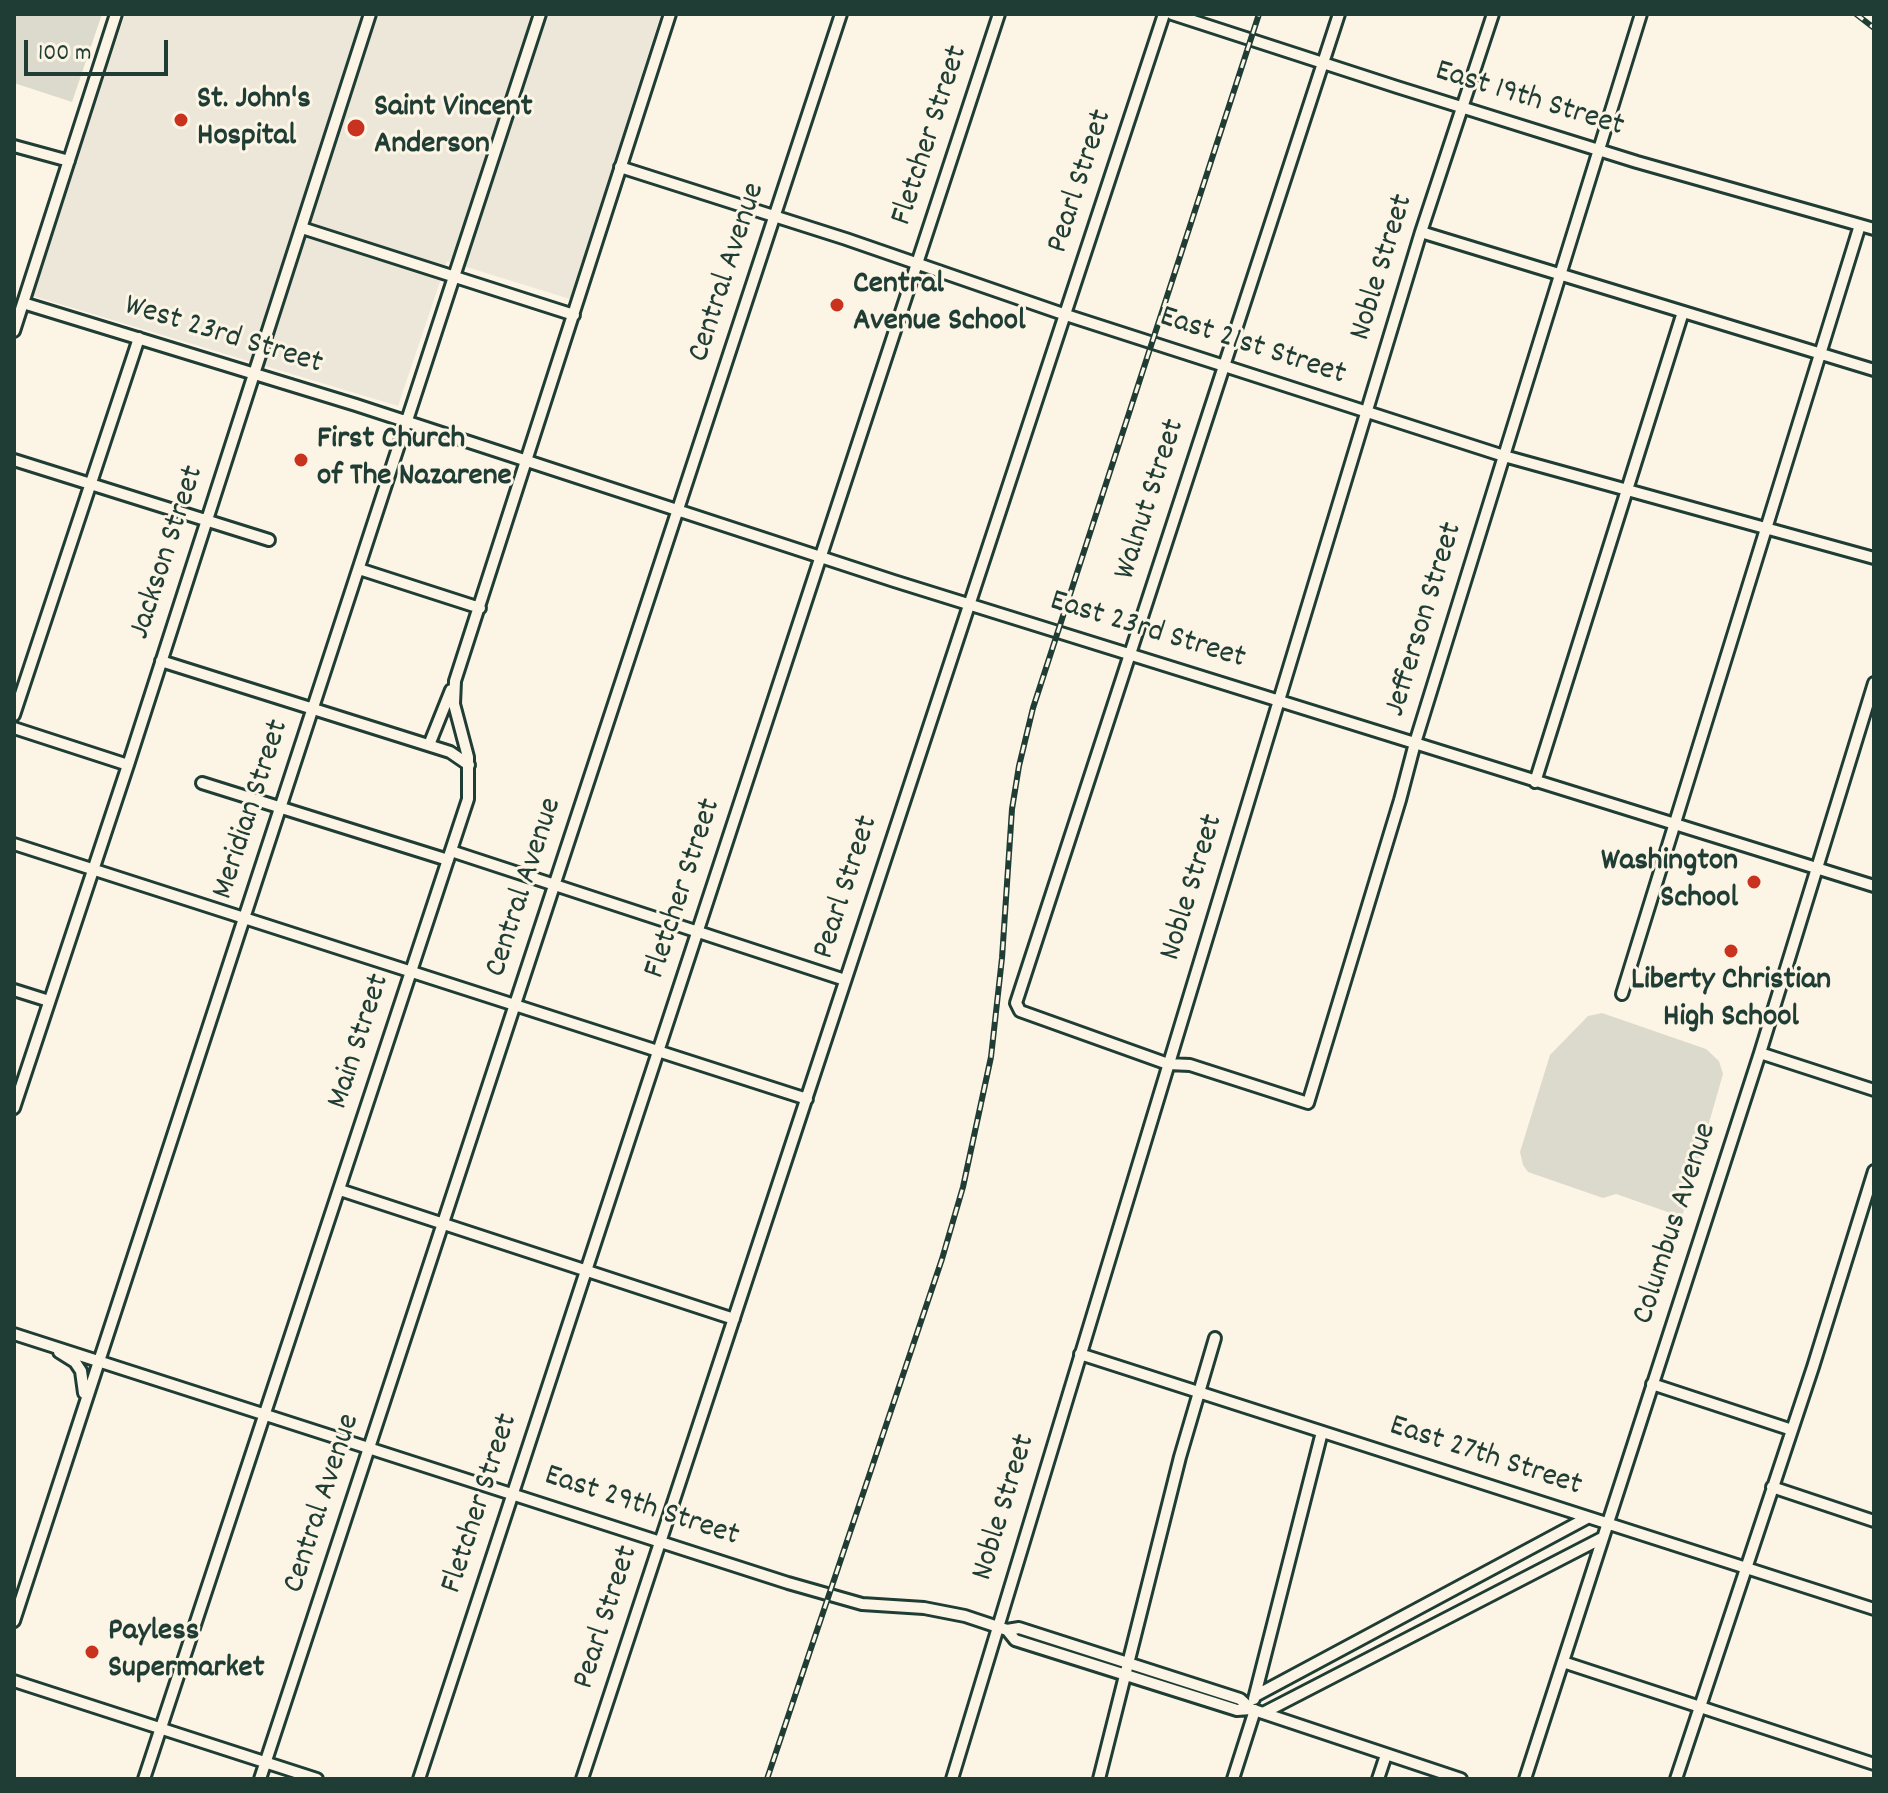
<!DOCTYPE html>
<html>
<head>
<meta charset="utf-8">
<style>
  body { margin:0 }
  #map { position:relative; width:1888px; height:1793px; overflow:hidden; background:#fcf5e5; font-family:Dekko,sans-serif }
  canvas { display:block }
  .frame { position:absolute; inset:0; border:16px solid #1f3d34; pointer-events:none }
  .scale { position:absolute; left:24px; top:40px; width:144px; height:36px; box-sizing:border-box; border:4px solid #1f3d34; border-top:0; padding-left:10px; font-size:24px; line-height:28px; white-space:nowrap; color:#1f3d34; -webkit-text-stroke:6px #fcf5e5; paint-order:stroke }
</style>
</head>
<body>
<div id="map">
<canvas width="1888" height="1793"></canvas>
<div class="frame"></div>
<div class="scale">100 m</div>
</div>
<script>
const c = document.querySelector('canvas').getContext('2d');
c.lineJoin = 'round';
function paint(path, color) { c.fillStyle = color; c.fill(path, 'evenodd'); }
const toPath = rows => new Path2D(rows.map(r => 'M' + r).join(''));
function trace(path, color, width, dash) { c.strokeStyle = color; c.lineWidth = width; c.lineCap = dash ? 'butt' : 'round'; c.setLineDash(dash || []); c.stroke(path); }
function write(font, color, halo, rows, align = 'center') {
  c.font = font + ' Dekko,sans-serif'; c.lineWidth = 6; c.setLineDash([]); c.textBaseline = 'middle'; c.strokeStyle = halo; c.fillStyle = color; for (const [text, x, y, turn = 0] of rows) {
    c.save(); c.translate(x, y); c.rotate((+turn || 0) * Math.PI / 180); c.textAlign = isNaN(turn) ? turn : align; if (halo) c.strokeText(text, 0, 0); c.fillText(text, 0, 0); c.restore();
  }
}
const built = toPath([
  [125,14,661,14,570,299,447,261,398,406,33,296]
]);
const green = toPath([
  [14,14,102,14,72,102,14,83],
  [1602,1013,1706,1049,1719,1061,1723,1074,1682,1217,1616,1194,1603,1198,1528,1172,1523,1165,1520,1152,1550,1055,1588,1016]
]);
const minor = toPath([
  [1172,14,1397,87,1637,162,1874,229],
  [1339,14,1016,1003,1020,1011,1168,1064,1190,1065,1308,1103,1400,800,1415,743,1641,14],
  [14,146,69,161],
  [620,167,846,239,1066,315,1504,456,1874,558],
  [302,228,574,315],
  [1421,232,1874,370],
  [23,303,356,405,894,581,1874,886],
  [14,331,116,14],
  [14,460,269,540],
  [359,569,480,608],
  [161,661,450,752,469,765],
  [14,715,139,338],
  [14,728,128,765],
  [429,745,451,690],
  [1535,782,1683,312],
  [202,783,448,860],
  [14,844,807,1099],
  [451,851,845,980],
  [14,990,49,1001],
  [1622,994,1860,225],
  [1760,1053,1874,1090],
  [14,1108,128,765,370,14],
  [340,1190,734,1319],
  [14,1334,788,1583,862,1604,924,1608,965,1616,1007,1630,1015,1640,1237,1710,1251,1709],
  [59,1352,75,1362,81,1371,84,1393],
  [1080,1354,1874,1609],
  [1652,1384,1792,1430],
  [1772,1487,1874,1521],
  [14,1621,540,14],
  [1007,1630,1019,1628,1240,1699,1251,1709,1461,1779],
  [1563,1662,1874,1764],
  [14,1681,317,1779],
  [1255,1696,1587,1518],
  [1254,1699,1322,1432],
  [1263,1713,1602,1538],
  [144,1779,468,799,468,757,454,704,455,681,670,14],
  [260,1779,841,14],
  [419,1779,999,14],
  [582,1779,1164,14],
  [952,1779,1421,232,1493,14],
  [1099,1779,1180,1457,1215,1338],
  [1233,1779,1255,1710],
  [1378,1779,1386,1755],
  [1525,1779,1760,1053,1874,683],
  [1676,1779,1813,1367,1874,1171]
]);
const rail = toPath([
  [1856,14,1874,28],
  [767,1779,942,1259,963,1187,991,1057,1002,958,1012,809,1019,766,1033,708,1259,14]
]);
const markers = [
  [181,120,8,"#c8321e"],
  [356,128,10,"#c8321e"],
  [837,305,8,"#c8321e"],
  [301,460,8,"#c8321e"],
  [1754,882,8,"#c8321e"],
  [1731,951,8,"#c8321e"],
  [92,1652,8,"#c8321e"]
];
const streetNames = [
  ["East 19th Street",1529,101,17],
  ["Fletcher Street",932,136,-72],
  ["Pearl Street",1082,182,-72],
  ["Noble Street",1384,268,-73],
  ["Central Avenue",729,273,-72],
  ["West 23rd Street",223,337,17],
  ["East 21st Street",1252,348,18],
  ["Walnut Street",1152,500,-72],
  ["Jackson Street",169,553,-72],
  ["Jefferson Street",1426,620,-73],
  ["East 23rd Street",1147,632,17],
  ["Meridian Street",253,810,-72],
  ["Central Avenue",526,888,-72],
  ["Pearl Street",848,888,-72],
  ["Noble Street",1194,888,-73],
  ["Fletcher Street",685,889,-72],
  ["Main Street",361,1042,-72],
  ["Columbus Avenue",1677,1224,-72],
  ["East 27th Street",1485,1458,18],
  ["Central Avenue",324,1504,-72],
  ["Fletcher Street",482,1504,-72],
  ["East 29th Street",641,1508,18],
  ["Noble Street",1006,1508,-73],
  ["Pearl Street",608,1618,-72]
];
const poiNames = [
  ["St. John's",197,102],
  ["Hospital",197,139],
  ["Saint Vincent",374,110],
  ["Anderson",374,147],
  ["Central",853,287],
  ["Avenue School",853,324],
  ["First Church",317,442],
  ["of The Nazarene",317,479],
  ["Washington",1738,864,"right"],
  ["School",1738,901,"right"],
  ["Liberty Christian",1731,983,"center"],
  ["High School",1731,1020,"center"],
  ["Payless",108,1634],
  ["Supermarket",108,1671]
];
paint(built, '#ece7d8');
paint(green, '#dcdacc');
trace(minor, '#1f3d34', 16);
trace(minor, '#fcf5e5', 10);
trace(rail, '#1f3d34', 6);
trace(rail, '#fcf5e5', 3, [9]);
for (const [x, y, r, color] of markers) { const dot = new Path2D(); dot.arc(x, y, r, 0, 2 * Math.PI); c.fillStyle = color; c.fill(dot); trace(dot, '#fcf5e5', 3); }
write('32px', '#1f3d34', '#fcf5e5', streetNames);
write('bold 32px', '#1f3d34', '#fcf5e5', poiNames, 'left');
</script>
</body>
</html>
